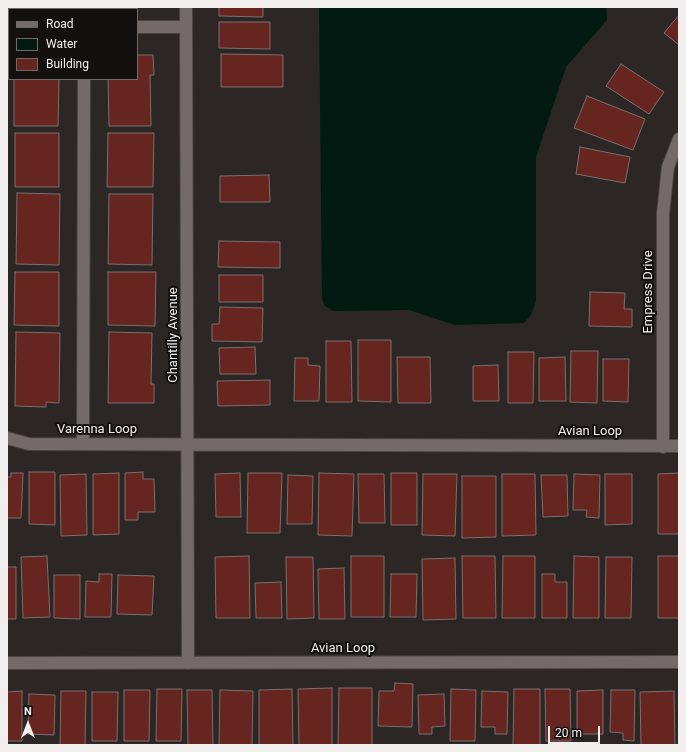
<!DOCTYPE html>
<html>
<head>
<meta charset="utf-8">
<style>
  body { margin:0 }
  #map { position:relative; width:686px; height:752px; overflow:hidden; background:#2c2625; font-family:Roboto,sans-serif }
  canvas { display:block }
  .frame { position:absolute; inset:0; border:8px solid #f3eeee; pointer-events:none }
  .legend { position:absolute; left:8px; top:8px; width:130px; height:72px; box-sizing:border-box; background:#13100f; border:1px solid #6d6968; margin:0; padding:5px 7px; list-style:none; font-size:12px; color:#f3eeee }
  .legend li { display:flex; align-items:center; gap:8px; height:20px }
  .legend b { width:20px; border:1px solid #6d6968 }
  .north { position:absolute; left:8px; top:704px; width:40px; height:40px; -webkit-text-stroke:3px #13100f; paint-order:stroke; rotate:0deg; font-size:11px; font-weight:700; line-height:16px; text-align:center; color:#f3eeee }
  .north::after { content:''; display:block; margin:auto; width:14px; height:18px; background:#f3eeee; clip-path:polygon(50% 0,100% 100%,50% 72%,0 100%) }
  .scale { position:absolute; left:548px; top:726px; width:52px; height:18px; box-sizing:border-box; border:2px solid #f3eeee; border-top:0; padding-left:5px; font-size:12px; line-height:14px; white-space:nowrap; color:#f3eeee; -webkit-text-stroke:3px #13100f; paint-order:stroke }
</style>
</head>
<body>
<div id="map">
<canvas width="686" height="752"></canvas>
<div class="frame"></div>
<ul class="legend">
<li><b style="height:5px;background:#736b6a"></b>Road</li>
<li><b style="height:11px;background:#011b13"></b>Water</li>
<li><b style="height:11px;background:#67251f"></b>Building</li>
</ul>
<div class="north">N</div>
<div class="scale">20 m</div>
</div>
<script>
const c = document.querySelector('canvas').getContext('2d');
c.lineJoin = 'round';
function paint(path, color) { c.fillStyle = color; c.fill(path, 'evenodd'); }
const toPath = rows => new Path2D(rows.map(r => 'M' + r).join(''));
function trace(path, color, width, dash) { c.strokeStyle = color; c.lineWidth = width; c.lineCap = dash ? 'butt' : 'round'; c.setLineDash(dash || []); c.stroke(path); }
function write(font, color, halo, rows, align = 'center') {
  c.font = font + ' Roboto,sans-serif'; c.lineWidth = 4; c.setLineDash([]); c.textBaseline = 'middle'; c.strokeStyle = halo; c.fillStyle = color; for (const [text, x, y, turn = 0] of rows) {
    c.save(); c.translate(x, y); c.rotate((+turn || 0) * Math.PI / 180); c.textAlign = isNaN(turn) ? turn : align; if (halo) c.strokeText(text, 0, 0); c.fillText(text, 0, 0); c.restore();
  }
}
const water = toPath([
  [319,7,606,7,607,20,566,67,536,157,536,301,531,315,524,323,455,325,409,310,334,311,325,306,322,299]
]);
const building = toPath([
  [219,7,263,7,263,17,219,16,219,7],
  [679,15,679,45,664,33,679,15],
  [219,22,270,22,270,49,219,48,219,22],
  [221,54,283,55,283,87,221,87,221,54],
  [137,55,153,55,154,75,150,75,151,126,109,126,108,79,137,79,137,55],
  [621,64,664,92,649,114,606,86,621,64],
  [14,79,59,79,58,126,14,126,14,79],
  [587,96,645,119,633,150,574,128,587,96],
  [15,133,59,133,59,187,15,187,15,133],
  [108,133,154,133,153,187,107,187,108,133],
  [580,147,630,157,625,183,576,174,580,147],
  [269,175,270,202,220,202,220,176,269,175],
  [17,193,60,194,59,265,16,264,17,193],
  [109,194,153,194,152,265,108,264,109,194],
  [219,241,280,242,280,268,218,267,219,241],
  [15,272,59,272,59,326,14,325,15,272],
  [108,272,156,272,155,326,108,325,108,272],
  [219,275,263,275,263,302,219,302,219,275],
  [590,292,625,293,624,309,632,309,632,327,589,326,590,292],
  [220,307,263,308,262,342,212,341,212,324,219,324,220,307],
  [16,332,60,333,59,403,46,402,46,407,15,406,16,332],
  [109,332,152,333,151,384,154,384,154,403,108,403,109,332],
  [358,340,391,340,391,402,358,401,358,340],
  [326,341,351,341,352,402,326,402,326,341],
  [255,347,256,374,220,374,219,348,255,347],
  [571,351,598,351,597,403,570,402,571,351],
  [508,352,534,352,533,403,508,403,508,352],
  [397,357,430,357,431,403,398,403,397,357],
  [565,357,566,401,539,401,539,358,565,357],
  [295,358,308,358,308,365,320,366,319,401,294,401,295,358],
  [603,359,629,359,628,402,603,401,603,359],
  [498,365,499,401,473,401,473,366,498,365],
  [270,380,270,405,218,406,217,381,270,380],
  [29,472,55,472,55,525,29,524,29,472],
  [143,472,143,479,154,479,155,512,138,512,138,520,125,520,125,473,143,472],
  [11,473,23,473,21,518,7,518,7,477,11,477,11,473],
  [119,473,119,534,93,535,93,474,119,473],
  [240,473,241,517,216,517,215,474,240,473],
  [248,473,282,473,280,533,247,533,248,473],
  [319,473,354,474,352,536,318,535,319,473],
  [391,473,417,473,417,525,391,525,391,473],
  [679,473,679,534,658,534,658,474,679,473],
  [86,474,87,535,61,536,60,475,86,474],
  [358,474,384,474,385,523,359,523,358,474],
  [423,474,457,474,455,536,422,535,423,474],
  [502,474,535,474,536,535,502,536,502,474],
  [574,474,600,475,599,518,586,517,587,510,573,510,574,474],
  [605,474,632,474,632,524,605,525,605,474],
  [288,475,313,476,312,524,287,524,288,475],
  [541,475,567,475,568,516,543,517,541,475],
  [462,476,496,476,496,537,462,538,462,476],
  [47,556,50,617,23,618,21,557,47,556],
  [249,556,250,618,216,618,215,557,249,556],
  [351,556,384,556,384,617,351,617,351,556],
  [462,556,495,556,496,618,463,618,462,556],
  [503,556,535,556,535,618,502,618,503,556],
  [574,556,599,557,599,618,573,618,574,556],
  [658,556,679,556,679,618,658,618,658,556],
  [286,557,313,557,314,618,287,619,286,557],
  [606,557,632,557,631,618,605,618,606,557],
  [455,558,456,619,423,620,422,559,455,558],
  [7,567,16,567,16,619,7,619,7,567],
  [344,568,345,619,319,619,318,569,344,568],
  [99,574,112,574,111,617,85,617,86,581,99,582,99,574],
  [391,574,417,574,416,617,390,617,391,574],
  [542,574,555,574,555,582,567,582,567,618,542,618,542,574],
  [54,575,80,575,80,619,54,618,54,575],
  [118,575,154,576,152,615,117,614,118,575],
  [281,582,282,618,256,618,255,583,281,582],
  [395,683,413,684,412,727,378,726,379,691,394,691,395,683],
  [332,688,332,745,299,745,298,689,332,688],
  [339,688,372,688,372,745,338,745,339,688],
  [157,689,182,689,181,741,156,741,157,689],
  [292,689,293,745,259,745,259,690,292,689],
  [451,689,476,690,475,741,450,741,451,689],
  [514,689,540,689,540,745,513,745,514,689],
  [545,689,570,689,571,741,546,741,545,689],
  [124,690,150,690,149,741,124,741,124,690],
  [187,690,212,690,213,745,188,745,187,690],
  [220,690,253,691,252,745,219,745,220,690],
  [603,690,603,734,577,734,577,691,603,690],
  [611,690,635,690,634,741,623,740,623,733,610,732,611,690],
  [22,691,22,741,7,741,7,692,22,691],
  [61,691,86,691,85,745,60,745,61,691],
  [482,691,508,692,507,734,495,734,495,727,481,727,482,691],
  [674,691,675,745,641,745,640,692,674,691],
  [92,692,118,692,117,741,92,741,92,692],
  [29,694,55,695,54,735,28,734,29,694],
  [444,694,445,726,432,727,432,734,419,734,418,695,444,694]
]);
const minor = toPath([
  [186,7,188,663],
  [137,27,186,27],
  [7,31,9,29],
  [7,438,29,444,679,446],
  [83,444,84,79],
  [663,447,663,214,668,167,679,139],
  [7,663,679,662]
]);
const streetNames = [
  ["Empress Drive",649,292,-90],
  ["Chantilly Avenue",174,335,-90],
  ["Varenna Loop",97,430],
  ["Avian Loop",590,432],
  ["Avian Loop",343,649]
];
paint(water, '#011b13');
paint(building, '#67251f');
trace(building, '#78706f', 1);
trace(minor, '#4a4544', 14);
trace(minor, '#736b6a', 12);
write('13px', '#f3eeee', '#13100f', streetNames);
</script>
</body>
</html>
